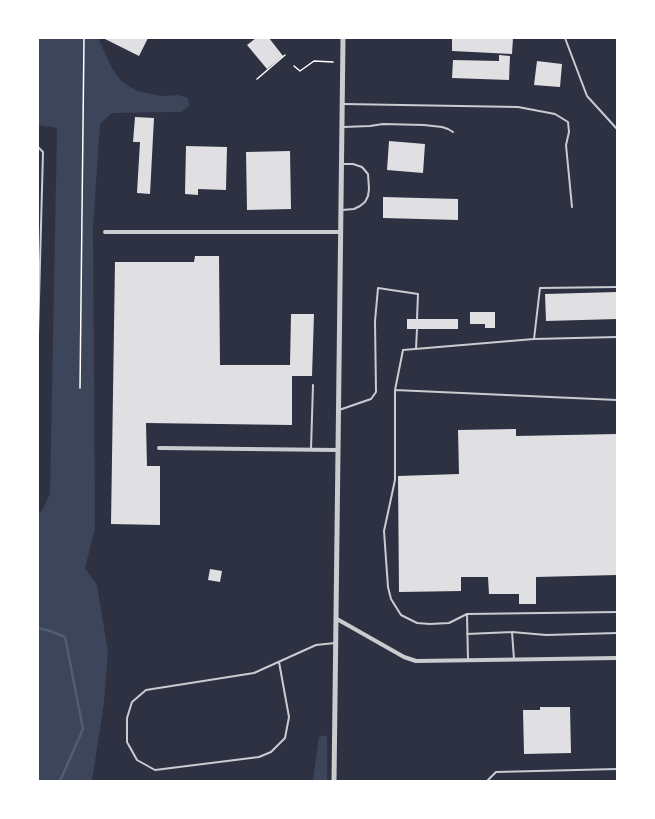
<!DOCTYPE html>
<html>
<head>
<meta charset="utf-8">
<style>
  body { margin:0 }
  #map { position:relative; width:655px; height:819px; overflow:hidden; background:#2d3142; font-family:"Fira Sans",sans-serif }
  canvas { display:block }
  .frame { position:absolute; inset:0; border:39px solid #fff; pointer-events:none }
</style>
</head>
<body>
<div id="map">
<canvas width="655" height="819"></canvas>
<div class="frame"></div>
</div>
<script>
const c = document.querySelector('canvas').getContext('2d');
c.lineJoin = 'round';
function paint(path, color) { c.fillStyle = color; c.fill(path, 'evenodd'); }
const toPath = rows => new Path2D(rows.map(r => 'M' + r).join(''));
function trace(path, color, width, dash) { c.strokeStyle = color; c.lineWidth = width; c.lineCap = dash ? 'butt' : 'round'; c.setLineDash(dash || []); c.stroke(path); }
const green = toPath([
  [38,38,98,38,112,68,121,81,137,91,161,96,178,95,188,98,189,106,181,112,112,113,100,124,93,227,95,528,85,568,97,585,108,652,104,703,92,781,38,781,38,513,42,511,50,494,57,128,38,125],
  [327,735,327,781,313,781,319,737]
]);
const stream = toPath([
  [38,628,50,631,65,637,83,729,60,781]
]);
const building = toPath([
  [103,38,148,38,139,56],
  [256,38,269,38,283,56,267,69,247,45],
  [452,38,513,38,512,54,452,51],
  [499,55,510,56,509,80,452,78,453,60,499,61],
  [537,61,562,64,560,87,534,85],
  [135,117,154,118,150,194,137,193,140,142,133,142],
  [389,141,425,144,423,173,387,170],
  [186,146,227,147,226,190,198,189,198,195,185,194],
  [290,151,291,209,247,210,246,152],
  [383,197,458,199,458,220,383,218],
  [195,256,219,256,220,365,290,365,291,314,314,314,312,376,292,376,292,425,146,423,147,466,160,466,160,525,111,524,115,262,194,262],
  [617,292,617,319,546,321,545,294],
  [470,312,495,312,495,328,485,328,485,324,470,324],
  [407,319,458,319,458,329,407,329],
  [516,429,516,436,617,434,617,575,536,577,536,604,519,604,519,594,489,594,488,577,461,577,461,591,399,592,398,476,459,474,458,430],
  [210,569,222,571,220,582,208,580],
  [540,707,570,707,571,753,524,754,523,710,540,710]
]);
const path = toPath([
  [294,66,300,71,314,61,333,62],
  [257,79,285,55],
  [80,388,84,38]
]);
const service = toPath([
  [565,38,587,96,617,129],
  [344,104,518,107,555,114,568,122,569,132,566,145,572,207],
  [343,127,370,126,383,124,424,125,442,127,448,129,453,132],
  [38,147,43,152,38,336],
  [342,164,353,164,362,167,368,174,369,189,368,196,365,202,360,206,354,209,342,210],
  [38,336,38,348],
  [617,337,534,339,403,350,395,390,395,480,384,531,388,587,391,599,401,615,417,623,430,624,449,623,467,614,617,612],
  [534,339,540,288,617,287],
  [416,349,417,329],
  [395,390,617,400],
  [339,410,371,399,376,392,375,321,378,288,418,294,417,319],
  [311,449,313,385],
  [467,614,468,660],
  [512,632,546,635,617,633],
  [467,634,512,632,514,659],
  [279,662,289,717,285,738,271,752,259,757,155,770,137,760,127,742,127,718,132,702,146,690,254,673,316,645,335,643],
  [487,781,496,772,617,769]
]);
const minor = toPath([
  [105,232,341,232],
  [159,448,338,450],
  [337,619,404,657,416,661,617,658]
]);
const tertiary = toPath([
  [334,781,343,38]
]);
paint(green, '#3c4559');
trace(stream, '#4f5d75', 2.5);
paint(building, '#e0e0e3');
trace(path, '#fff', 1.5);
trace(service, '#caccd0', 2);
trace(minor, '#caccd0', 4);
trace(tertiary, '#caccd0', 5);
</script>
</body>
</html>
